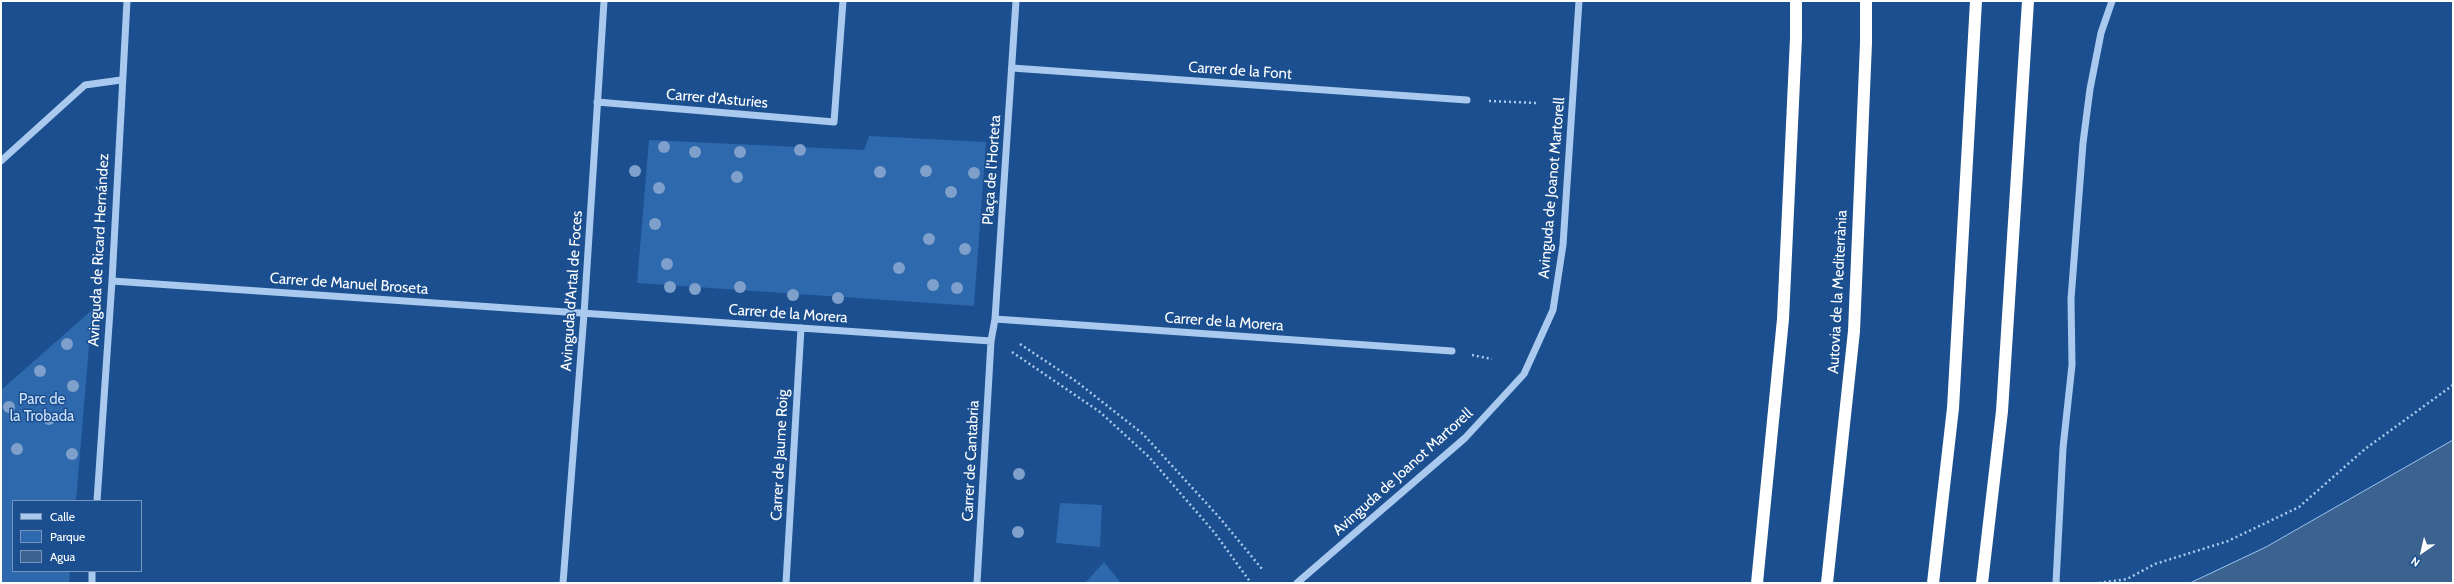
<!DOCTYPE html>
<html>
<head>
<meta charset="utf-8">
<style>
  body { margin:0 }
  #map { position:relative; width:2454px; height:584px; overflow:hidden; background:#1b4f8f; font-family:Cabin,sans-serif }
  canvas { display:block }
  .frame { position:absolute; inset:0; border:2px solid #fff; pointer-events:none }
  .legend { position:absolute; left:12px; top:500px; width:130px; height:72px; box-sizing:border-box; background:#1b4f8f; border:1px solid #7695bc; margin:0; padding:5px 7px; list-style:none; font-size:12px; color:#fff }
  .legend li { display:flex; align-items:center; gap:8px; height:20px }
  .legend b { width:20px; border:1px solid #7695bc }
  .north { position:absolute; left:2402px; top:532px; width:40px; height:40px; -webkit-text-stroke:3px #1b4f8f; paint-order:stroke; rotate:214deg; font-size:11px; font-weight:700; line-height:16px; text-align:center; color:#fff }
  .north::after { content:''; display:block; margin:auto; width:14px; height:18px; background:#fff; clip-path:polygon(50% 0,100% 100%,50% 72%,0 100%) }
</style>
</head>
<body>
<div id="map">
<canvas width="2454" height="584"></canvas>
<div class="frame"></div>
<ul class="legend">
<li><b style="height:5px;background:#a9c9ee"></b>Calle</li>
<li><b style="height:11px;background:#2e69ad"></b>Parque</li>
<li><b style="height:11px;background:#3c6290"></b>Agua</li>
</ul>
<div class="north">N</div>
</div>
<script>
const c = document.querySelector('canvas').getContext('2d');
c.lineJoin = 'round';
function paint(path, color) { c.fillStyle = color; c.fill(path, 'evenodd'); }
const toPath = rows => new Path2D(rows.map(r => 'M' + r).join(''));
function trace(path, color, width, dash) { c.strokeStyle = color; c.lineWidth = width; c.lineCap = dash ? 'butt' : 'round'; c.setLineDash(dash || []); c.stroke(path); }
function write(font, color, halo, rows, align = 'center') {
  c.font = font + ' Cabin,sans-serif'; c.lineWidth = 3; c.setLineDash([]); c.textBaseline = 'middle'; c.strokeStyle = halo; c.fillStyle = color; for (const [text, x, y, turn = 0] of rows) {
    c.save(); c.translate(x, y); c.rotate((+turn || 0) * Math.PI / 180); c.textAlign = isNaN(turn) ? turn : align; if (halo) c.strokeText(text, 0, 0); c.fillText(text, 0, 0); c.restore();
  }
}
const green = toPath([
  [869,136,986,142,974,306,637,283,649,140,864,150],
  [92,310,76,501,13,501,13,571,70,571,69,583,2,583,1,390],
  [1060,503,1102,505,1100,547,1056,543],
  [1104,562,1121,583,1085,583]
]);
const water = toPath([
  [2453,440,2453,583,2190,583,2266,547,2453,440]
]);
const path = toPath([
  [1489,101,1536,103],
  [1020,344,1077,382,1143,434,1219,517,1262,569],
  [1012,352,1100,412,1149,457,1214,532,1251,583],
  [1472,355,1492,359],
  [2099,583,2127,579,2155,564,2228,541,2299,507,2365,449,2453,385]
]);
const minor = toPath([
  [1012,68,1467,100],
  [597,102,834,122,843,1],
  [1,161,85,85,121,80],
  [112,281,991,341],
  [995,319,1452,351],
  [97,501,112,281,127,1],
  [92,583,92,571],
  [563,583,584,314,604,1],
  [786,583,801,328],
  [977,583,991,341,995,319,1016,1],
  [1297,583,1465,438,1524,374,1553,310,1563,245,1579,1],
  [2056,583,2063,448,2072,365,2071,299,2083,143,2090,89,2101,33,2112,1]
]);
const highway = toPath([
  [1757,583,1783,319,1796,38,1796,1],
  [1827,583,1854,331,1866,43,1866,1],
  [1933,583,1953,408,1976,1],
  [1982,583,2002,411,2028,1]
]);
const trees = [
  [664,147],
  [800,150],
  [695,152],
  [740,152],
  [635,171],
  [926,171],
  [880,172],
  [974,173],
  [737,177],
  [659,188],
  [951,192],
  [655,224],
  [929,239],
  [965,249],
  [667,264],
  [899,268],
  [933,285],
  [670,287],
  [740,287],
  [957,288],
  [695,289],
  [793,295],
  [838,298],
  [67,344],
  [40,371],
  [73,386],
  [9,407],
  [49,419],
  [17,449],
  [72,454],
  [1019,474],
  [1018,532]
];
const streetNames = [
  ["Carrer de la Font",1240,71,4],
  ["Carrer d'Asturies",717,99,5],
  ["Plaça de l'Horteta",992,170,-86],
  ["Avinguda de Joanot Martorell",1552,188,-85],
  ["Avinguda de Ricard Hernández",99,250,-87],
  ["Carrer de Manuel Broseta",349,284,4],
  ["Avinguda d'Artal de Foces",572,291,-86],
  ["Autovia de la Mediterrània",1838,292,-87],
  ["Carrer de la Morera",788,314,4],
  ["Carrer de la Morera",1224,322,4],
  ["Carrer de Jaume Roig",780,455,-87],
  ["Carrer de Cantabria",971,461,-87],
  ["Avinguda de Joanot Martorell",1403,472,-42]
];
const parkNames = [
  ["Parc de",42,400],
  ["la Trobada",42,417]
];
paint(green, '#2e69ad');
paint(water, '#3c6290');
trace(water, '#9cc4f0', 1);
trace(path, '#a9c9ee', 2.5, [2, 3]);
trace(minor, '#a9c9ee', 7);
trace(highway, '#fff', 12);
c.fillStyle = '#7ea0ca';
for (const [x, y] of trees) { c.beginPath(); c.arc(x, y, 6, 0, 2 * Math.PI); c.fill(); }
write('15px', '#fff', '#1b4f8f', streetNames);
write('15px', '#cfe3fa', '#1b4f8f', parkNames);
</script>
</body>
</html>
